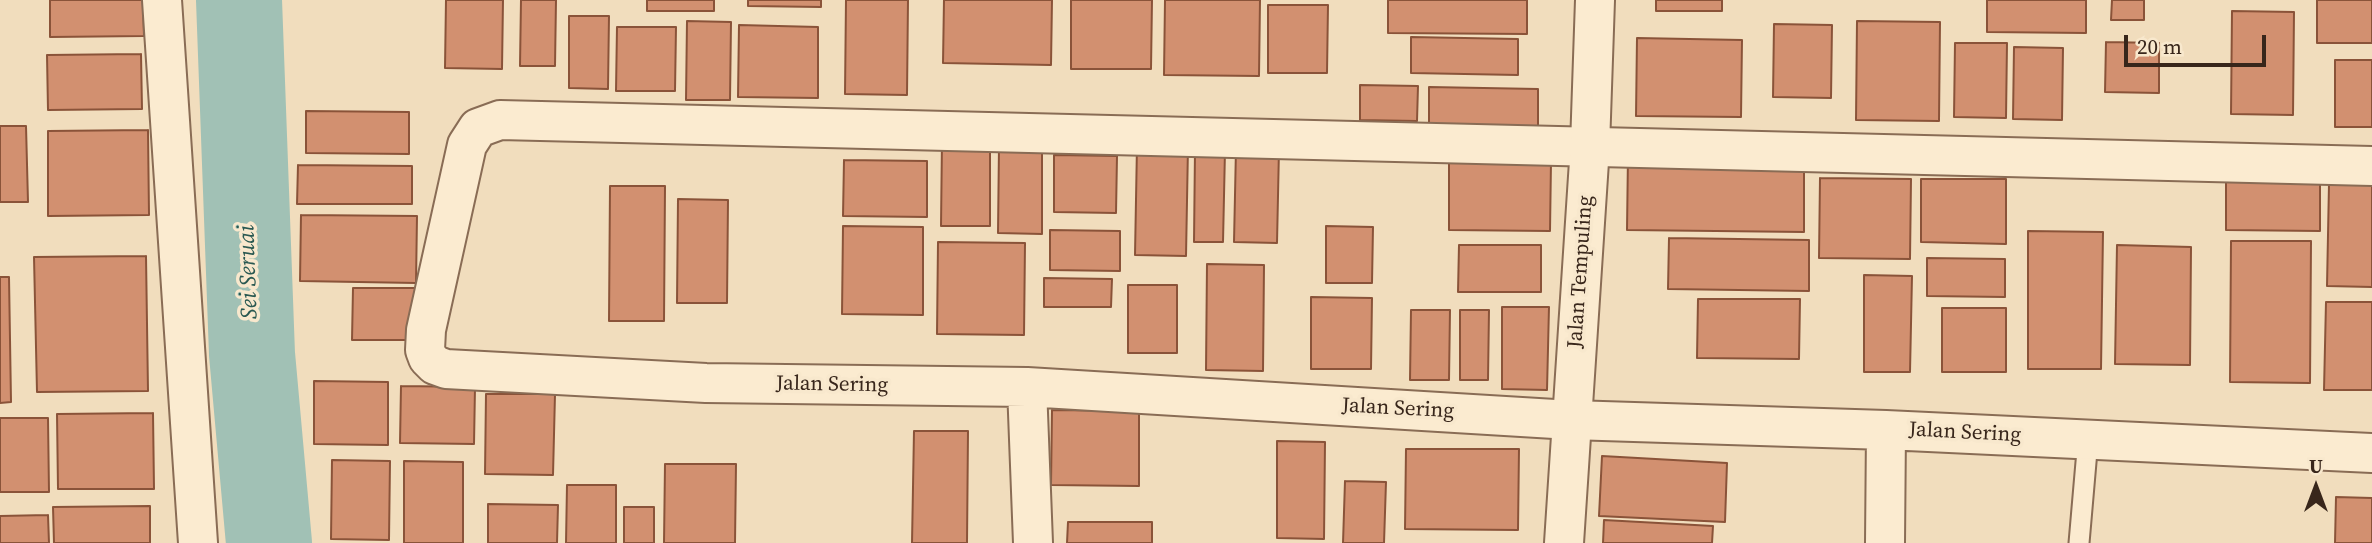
<!DOCTYPE html>
<html>
<head>
<meta charset="utf-8">
<style>
  body { margin:0 }
  #map { position:relative; width:2372px; height:543px; overflow:hidden; background:#f1ddbd; font-family:"Source Serif 4",serif }
  canvas { display:block }
  .north { position:absolute; left:2281px; top:452px; width:70px; height:70px; -webkit-text-stroke:5px #f8e8cd; paint-order:stroke; rotate:0deg; font-size:19px; font-weight:700; line-height:28px; text-align:center; color:#38261b }
  .north::after { content:''; display:block; margin:auto; width:24px; height:32px; background:#38261b; clip-path:polygon(50% 0,100% 100%,50% 72%,0 100%) }
  .scale { position:absolute; left:2124px; top:35px; width:142px; height:32px; box-sizing:border-box; border:4px solid #38261b; border-top:0; padding-left:9px; font-size:21px; line-height:24px; white-space:nowrap; color:#38261b; -webkit-text-stroke:5px #f8e8cd; paint-order:stroke }
</style>
</head>
<body>
<div id="map">
<canvas width="2372" height="543"></canvas>
<div class="north">U</div>
<div class="scale">20 m</div>
</div>
<script>
const c = document.querySelector('canvas').getContext('2d');
c.lineJoin = 'round';
const toPath = rows => new Path2D(rows.map(r => 'M' + r).join(''));
function trace(path, color, width, dash) { c.strokeStyle = color; c.lineWidth = width; c.lineCap = dash ? 'butt' : 'round'; c.setLineDash(dash || []); c.stroke(path); }
function paint(path, color) { c.fillStyle = color; c.fill(path, 'evenodd'); }
function write(font, color, halo, rows, align = 'center') {
  c.font = font + ' "Source Serif 4",serif'; c.lineWidth = 7; c.setLineDash([]); c.textBaseline = 'middle'; c.strokeStyle = halo; c.fillStyle = color; for (const [text, x, y, turn = 0] of rows) {
    c.save(); c.translate(x, y); c.rotate((+turn || 0) * Math.PI / 180); c.textAlign = isNaN(turn) ? turn : align; if (halo) c.strokeText(text, 0, 0); c.fillText(text, 0, 0); c.restore();
  }
}
const river = toPath([
  [239,0,252,354,269,543]
]);
const building = toPath([
  [50,0,143,0,144,36,50,37,50,0],
  [446,0,503,0,502,69,445,68,446,0],
  [521,0,556,0,555,66,520,66,521,0],
  [647,0,714,0,714,11,647,11,647,0],
  [748,0,821,0,821,7,748,6,748,0],
  [846,0,908,0,907,95,845,94,846,0],
  [944,0,1052,0,1051,65,943,63,944,0],
  [1071,0,1152,0,1151,69,1071,69,1071,0],
  [1165,0,1260,0,1259,76,1164,75,1165,0],
  [1388,0,1527,0,1527,34,1388,33,1388,0],
  [1656,0,1722,0,1722,11,1656,11,1656,0],
  [1987,0,2086,0,2086,33,1987,32,1987,0],
  [2112,0,2144,0,2144,20,2111,20,2112,0],
  [2317,0,2372,0,2372,43,2317,43,2317,0],
  [1268,5,1328,5,1327,73,1268,73,1268,5],
  [2232,11,2294,12,2293,115,2231,114,2232,11],
  [569,16,609,16,608,89,569,88,569,16],
  [687,21,731,22,730,100,686,100,687,21],
  [1857,21,1940,22,1939,121,1856,120,1857,21],
  [1774,24,1832,25,1831,98,1773,97,1774,24],
  [739,25,818,27,818,98,738,97,739,25],
  [617,27,676,27,675,91,616,91,617,27],
  [1411,37,1518,39,1518,75,1411,73,1411,37],
  [1637,38,1742,40,1741,117,1636,116,1637,38],
  [2106,42,2159,43,2159,93,2105,92,2106,42],
  [1955,43,2007,43,2006,118,1954,117,1955,43],
  [2014,47,2063,48,2062,120,2013,119,2014,47],
  [141,54,142,109,48,110,47,55,141,54],
  [2335,60,2372,60,2372,127,2335,127,2335,60],
  [1360,85,1418,86,1417,121,1360,120,1360,85],
  [1429,87,1538,89,1538,128,1429,127,1429,87],
  [306,111,409,112,409,154,306,153,306,111],
  [0,126,26,126,28,202,0,202,0,126],
  [148,130,149,215,48,216,48,131,148,130],
  [942,140,990,141,990,226,941,226,942,140],
  [1137,145,1188,146,1186,256,1135,255,1137,145],
  [999,146,1042,146,1042,234,998,233,999,146],
  [1236,148,1279,149,1277,243,1234,242,1236,148],
  [1195,150,1225,150,1223,242,1194,242,1195,150],
  [1054,155,1117,156,1116,213,1054,212,1054,155],
  [1628,155,1804,157,1804,232,1627,230,1628,155],
  [844,160,927,161,927,217,843,216,844,160],
  [1449,160,1551,161,1550,231,1449,230,1449,160],
  [298,165,412,166,412,204,297,204,298,165],
  [2226,176,2320,177,2320,231,2226,230,2226,176],
  [1820,178,1911,179,1910,259,1819,258,1820,178],
  [1921,179,2006,179,2006,244,1921,242,1921,179],
  [2329,184,2372,184,2372,287,2327,286,2329,184],
  [610,186,665,186,664,321,609,321,610,186],
  [678,199,728,200,727,303,677,303,678,199],
  [301,215,417,216,416,283,300,281,301,215],
  [843,226,923,227,923,315,842,314,843,226],
  [1326,226,1373,227,1372,283,1326,283,1326,226],
  [1050,230,1120,231,1120,271,1050,270,1050,230],
  [2028,231,2103,232,2101,369,2028,369,2028,231],
  [1669,238,1809,240,1809,291,1668,289,1669,238],
  [2231,241,2311,241,2310,383,2230,382,2231,241],
  [938,242,1025,243,1024,335,937,334,938,242],
  [1459,245,1541,245,1541,292,1458,292,1459,245],
  [2117,245,2191,247,2190,365,2115,364,2117,245],
  [146,256,148,391,37,392,34,257,146,256],
  [1927,258,2005,259,2005,297,1927,296,1927,258],
  [1207,264,1264,265,1263,371,1206,370,1207,264],
  [1864,275,1912,276,1910,372,1864,372,1864,275],
  [0,277,9,277,11,402,0,403,0,277],
  [1044,278,1112,279,1111,307,1044,307,1044,278],
  [1128,285,1177,285,1177,353,1128,353,1128,285],
  [353,288,415,288,414,340,352,340,353,288],
  [1311,297,1372,298,1371,369,1311,369,1311,297],
  [1698,299,1800,299,1799,359,1697,358,1698,299],
  [2326,302,2372,302,2372,390,2324,390,2326,302],
  [1502,307,1549,307,1547,390,1502,389,1502,307],
  [1942,308,2006,308,2006,372,1942,372,1942,308],
  [1411,310,1450,310,1449,380,1410,380,1411,310],
  [1460,310,1489,310,1488,380,1460,380,1460,310],
  [314,381,388,382,388,445,314,444,314,381],
  [401,386,475,387,474,444,400,443,401,386],
  [486,394,555,394,553,475,485,474,486,394],
  [1052,410,1139,411,1139,486,1051,485,1052,410],
  [153,413,154,489,58,489,57,414,153,413],
  [0,418,48,418,49,492,0,492,0,418],
  [914,431,968,431,967,543,912,543,914,431],
  [1277,441,1325,442,1324,539,1277,538,1277,441],
  [1406,449,1519,449,1518,530,1405,529,1406,449],
  [1602,456,1727,463,1725,522,1599,516,1602,456],
  [332,460,390,461,389,540,331,539,332,460],
  [404,461,463,462,463,543,404,543,404,461],
  [665,464,736,464,735,543,664,543,665,464],
  [1345,481,1386,482,1384,543,1343,543,1345,481],
  [567,485,616,485,616,543,566,543,567,485],
  [2336,497,2372,498,2372,543,2335,543,2336,497],
  [488,504,558,505,557,543,488,543,488,504],
  [150,506,150,543,54,543,53,507,150,506],
  [624,507,654,507,654,543,624,543,624,507],
  [48,515,49,543,0,543,0,516,48,515],
  [1604,520,1713,526,1712,543,1603,543,1604,520],
  [1068,522,1152,522,1152,543,1067,543,1068,522]
]);
const service = toPath([
  [2079,543,2088,439]
]);
const minor = toPath([
  [162,0,198,543],
  [2372,166,500,120,478,128,467,145,426,330,425,350,428,358,435,365,446,369,706,383,1027,387,1571,420,1886,430,2372,453],
  [1027,387,1033,543],
  [1885,543,1886,430]
]);
const tertiary = toPath([
  [1564,543,1590,146,1595,0]
]);
const streetNames = [
  ["Jalan Tempuling",1581,272,-86],
  ["Jalan Sering",832,385,1],
  ["Jalan Sering",1398,409,3],
  ["Jalan Sering",1965,433,3]
];
const waterNames = [
  ["Sei Seruai",249,272,-92]
];
trace(river, '#a1c1b5', 86);
paint(building, '#d29070');
trace(building, '#8a5339', 2);
trace(service, '#896c55', 23);
trace(minor, '#896c55', 42);
trace(tertiary, '#896c55', 42);
trace(service, '#fbebd0', 19);
trace(minor, '#fbebd0', 38);
trace(tertiary, '#fbebd0', 38);
write('21px', '#38261b', '#f8e8cd', streetNames);
write('italic 23px', '#295851', '#f8e8cd', waterNames);
</script>
</body>
</html>
